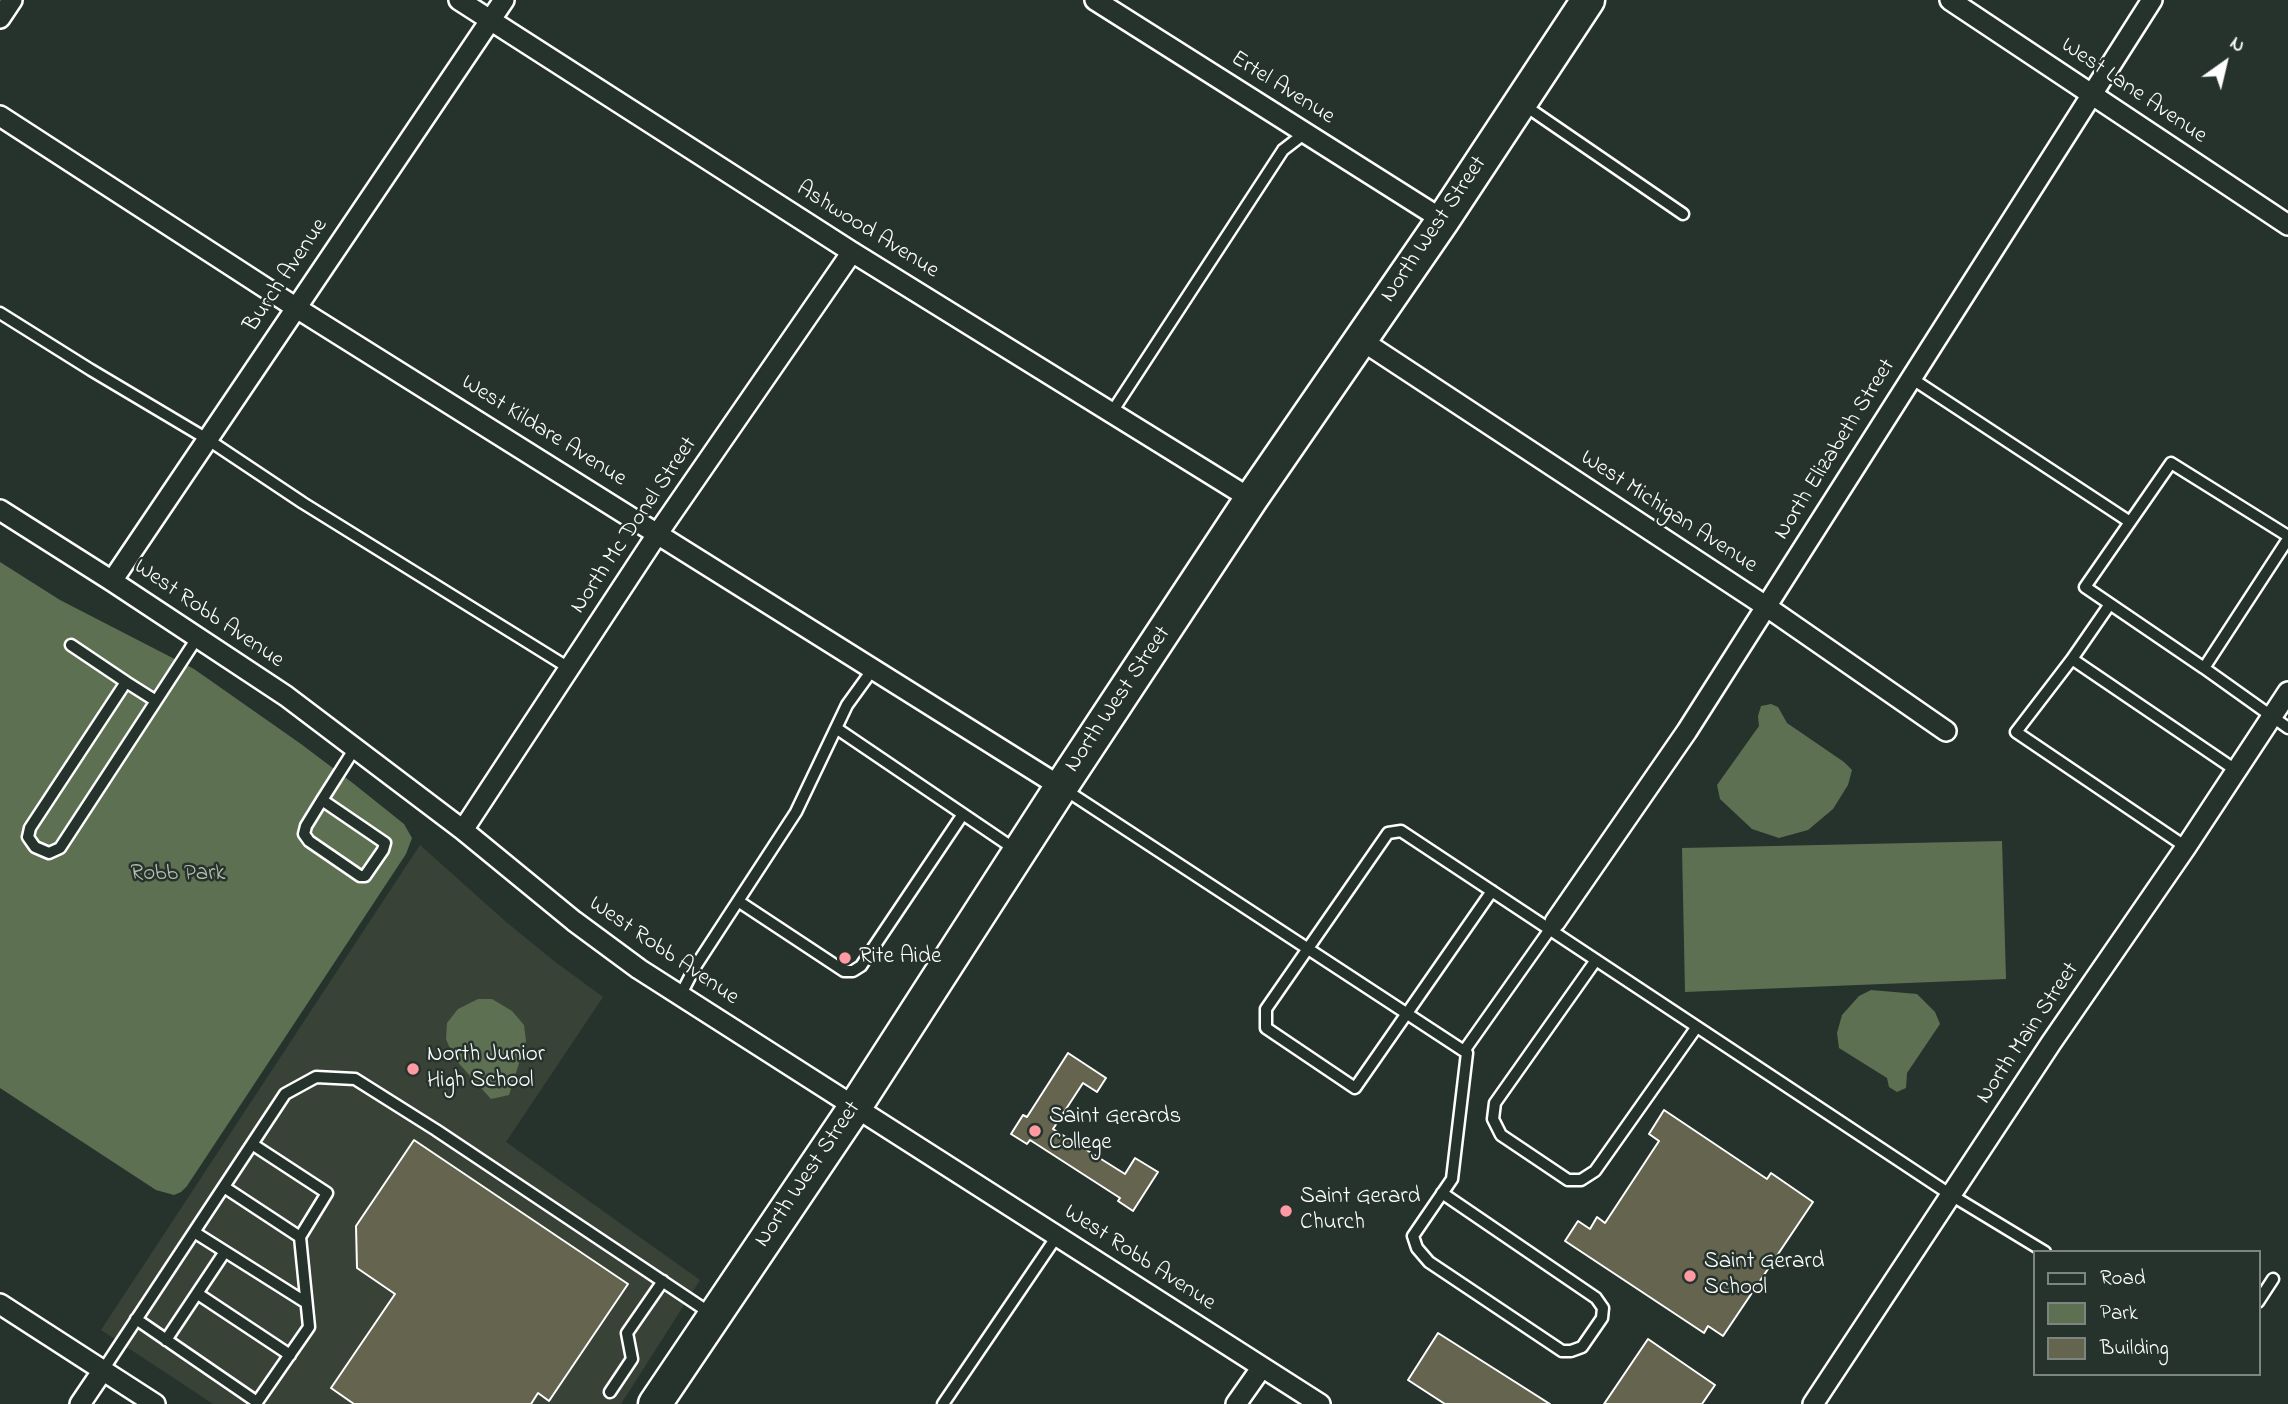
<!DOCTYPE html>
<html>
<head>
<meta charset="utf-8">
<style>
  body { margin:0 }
  #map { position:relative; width:2288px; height:1404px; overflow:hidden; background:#26332d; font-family:"Indie Flower",sans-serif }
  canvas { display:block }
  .legend { position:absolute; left:2033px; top:1250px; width:228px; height:126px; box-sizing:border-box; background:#26332d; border:2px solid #7d8581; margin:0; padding:9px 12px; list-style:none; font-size:21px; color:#fff }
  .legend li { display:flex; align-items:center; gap:14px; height:35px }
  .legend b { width:35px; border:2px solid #7d8581 }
  .north { position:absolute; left:2190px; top:28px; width:70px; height:70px; -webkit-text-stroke:5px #26332d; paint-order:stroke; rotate:34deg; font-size:19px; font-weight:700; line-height:28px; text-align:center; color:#fff }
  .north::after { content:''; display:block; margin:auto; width:24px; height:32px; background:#fff; clip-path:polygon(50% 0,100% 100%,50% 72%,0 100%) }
</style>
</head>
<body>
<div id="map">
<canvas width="2288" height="1404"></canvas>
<ul class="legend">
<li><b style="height:9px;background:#26332d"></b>Road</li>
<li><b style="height:19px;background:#5e7052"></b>Park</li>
<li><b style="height:19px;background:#65644f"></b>Building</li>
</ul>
<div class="north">N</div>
</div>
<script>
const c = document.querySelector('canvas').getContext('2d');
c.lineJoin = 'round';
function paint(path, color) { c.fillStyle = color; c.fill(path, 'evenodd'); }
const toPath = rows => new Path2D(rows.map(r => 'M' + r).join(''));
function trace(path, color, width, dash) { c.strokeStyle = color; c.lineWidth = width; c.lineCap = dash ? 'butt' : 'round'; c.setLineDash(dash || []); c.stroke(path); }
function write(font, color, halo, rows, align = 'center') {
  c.font = font + ' "Indie Flower",sans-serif'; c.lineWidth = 5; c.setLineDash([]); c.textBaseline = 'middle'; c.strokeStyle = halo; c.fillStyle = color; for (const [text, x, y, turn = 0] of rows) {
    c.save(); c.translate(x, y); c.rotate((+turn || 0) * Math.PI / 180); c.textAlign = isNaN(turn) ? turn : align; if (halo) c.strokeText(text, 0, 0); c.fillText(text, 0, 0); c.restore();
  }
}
const built = toPath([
  [420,845,505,921,554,961,603,997,506,1142,700,1280,621,1404,213,1404,101,1330]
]);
const green = toPath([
  [0,562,60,600,194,669,301,744,354,784,404,824,412,838,406,854,187,1186,181,1192,174,1195,156,1190,0,1088],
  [1771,704,1778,707,1787,723,1844,762,1852,770,1848,785,1833,809,1808,830,1779,838,1752,829,1720,799,1717,785,1759,726,1758,716,1761,706],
  [2002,841,2006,979,1685,992,1682,848],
  [1871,990,1917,994,1935,1012,1940,1024,1907,1073,1906,1088,1897,1092,1889,1087,1887,1078,1839,1048,1837,1033,1842,1015,1859,996],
  [478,999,492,999,512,1011,524,1025,526,1041,509,1095,491,1099,454,1058,446,1039,447,1023,458,1009]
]);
const building = toPath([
  [1068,1053,1106,1078,1097,1092,1083,1083,1053,1129,1125,1174,1135,1158,1158,1172,1133,1211,1118,1201,1120,1198,1030,1140,1027,1144,1011,1134,1023,1115,1027,1117,1068,1053],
  [1664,1110,1767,1179,1771,1173,1813,1202,1723,1336,1708,1326,1704,1333,1565,1241,1578,1221,1590,1229,1597,1217,1605,1223,1659,1141,1649,1134,1664,1110],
  [414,1140,628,1284,549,1401,538,1393,531,1404,354,1404,331,1388,395,1294,357,1268,356,1226,414,1140],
  [1438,1333,1550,1404,1445,1404,1408,1380,1438,1333],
  [1648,1339,1715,1385,1702,1404,1604,1404,1648,1339]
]);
const service = toPath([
  [1524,105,1683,214],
  [0,313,91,370,207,439,303,503,569,668],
  [1911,378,2130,522],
  [1112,412,1283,150,1305,133],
  [2110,604,2085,587,2171,463,2288,536],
  [71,645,126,682],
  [2072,659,2237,771],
  [2204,668,2288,539],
  [156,701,126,682,30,828,28,837,35,847,49,853,60,848,156,701,197,638],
  [836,728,1016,850],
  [1064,789,1467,1053,1452,1179,1413,1236,1417,1248,1429,1262,1562,1351,1571,1351,1582,1347,1602,1318,1603,1308,1596,1298,1442,1193],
  [322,800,385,843,383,850,365,876,360,876,309,841,304,834,306,826,322,800,355,748],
  [2186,847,2016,732,2072,659,2110,604,2204,668,2288,728],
  [1492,891,1355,1088,1266,1028,1266,1009,1388,833,1401,831,1951,1195,2045,1252],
  [738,901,844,971,853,971,861,966,963,814],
  [1596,960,1495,1103,1493,1119,1501,1135,1568,1180,1581,1180,1595,1171,1696,1028],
  [680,996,695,967,796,812,847,705,873,669],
  [1464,1051,1553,925],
  [224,1187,300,1237],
  [194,1232,305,1302],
  [198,1294,290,1355],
  [2258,1302,2273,1279],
  [136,1319,257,1402,309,1327,300,1237,327,1193,252,1144],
  [166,1340,224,1253],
  [103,1370,285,1094,316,1077,355,1079,436,1130,710,1313],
  [610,1392,632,1359,627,1333,663,1281],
  [943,1404,1057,1236]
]);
const minor = toPath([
  [459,0,852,252,1251,499],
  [1095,0,1443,220],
  [1950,0,2288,225],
  [0,18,12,0],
  [0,116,295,307,1061,787],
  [1361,340,1767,607,1946,731],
  [0,510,112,581,286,696,463,830,574,921,639,969,1320,1404],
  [112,581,504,0],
  [463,830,658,533,852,252],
  [1555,922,1687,731,2152,0],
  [0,1304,155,1404],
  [80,1404,103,1370],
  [1236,1404,1262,1367],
  [1813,1404,2051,1043,2186,847,2288,692]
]);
const primary = toPath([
  [655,1404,855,1107,1061,787,1251,499,1443,220,1588,0]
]);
const markers = [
  [845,958,7,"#ff9aa2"],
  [413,1069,7,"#ff9aa2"],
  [1035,1131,7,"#ff9aa2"],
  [1286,1211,7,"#ff9aa2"],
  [1690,1276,7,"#ff9aa2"]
];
const streetNames = [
  ["Ertel Avenue",1282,89,32],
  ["West Lane Avenue",2133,92,34],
  ["North West Street",1435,230,-56],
  ["Ashwood Avenue",867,231,32],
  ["Burch Avenue",287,276,-56],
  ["West Kildare Avenue",543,432,32],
  ["North Elizabeth Street",1836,450,-58],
  ["West Michigan Avenue",1668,513,33],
  ["North Mc Donel Street",635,526,-56],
  ["West Robb Avenue",208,615,34],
  ["North West Street",1119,700,-56],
  ["West Robb Avenue",663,952,34],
  ["North Main Street",2029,1034,-56],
  ["North West Street",809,1175,-56],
  ["West Robb Avenue",1139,1259,33]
];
const parkNames = [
  ["Robb Park",178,875]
];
const poiNames = [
  ["Rite Aide",859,958],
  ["North Junior",427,1056],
  ["High School",427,1082],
  ["Saint Gerards",1049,1118],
  ["College",1049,1144],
  ["Saint Gerard",1300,1198],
  ["Church",1300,1224],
  ["Saint Gerard",1704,1263],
  ["School",1704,1289]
];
paint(built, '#394237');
paint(green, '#5e7052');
paint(building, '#65644f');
trace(building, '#fff', 2);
trace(service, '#fff', 15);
trace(minor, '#fff', 24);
trace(primary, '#fff', 37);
trace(service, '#26332d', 10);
trace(minor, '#26332d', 19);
trace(primary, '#26332d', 32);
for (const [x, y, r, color] of markers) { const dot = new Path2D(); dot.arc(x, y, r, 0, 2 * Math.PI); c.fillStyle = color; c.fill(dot); trace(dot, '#26332d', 2.5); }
write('23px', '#fff', '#26332d', streetNames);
write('23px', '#b7bfb1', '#26332d', parkNames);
write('23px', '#fff', '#26332d', poiNames, 'left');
</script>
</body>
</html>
